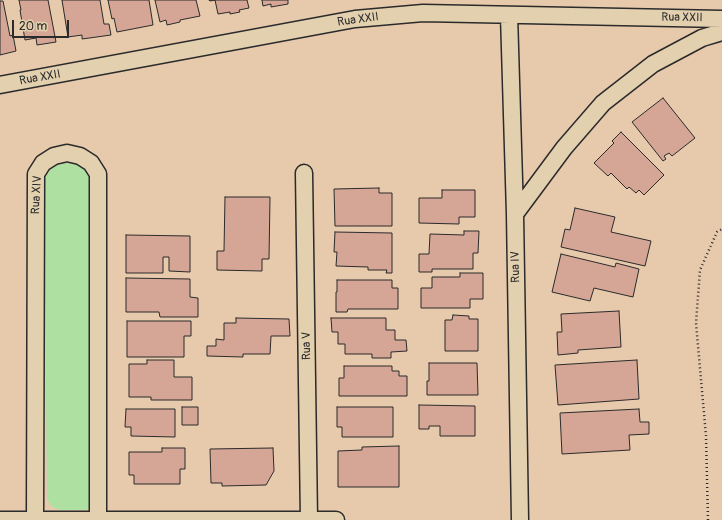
<!DOCTYPE html>
<html>
<head>
<meta charset="utf-8">
<style>
  body { margin:0 }
  #map { position:relative; width:722px; height:520px; overflow:hidden; background:#e7c9ac; font-family:Pangolin,sans-serif }
  canvas { display:block }
  .scale { position:absolute; left:12px; top:20px; width:57px; height:18px; box-sizing:border-box; border:2px solid #2b2b2b; border-top:0; padding-left:5px; font-size:12px; line-height:14px; white-space:nowrap; color:#2b2b2b; -webkit-text-stroke:3px #e3d0ae; paint-order:stroke }
</style>
</head>
<body>
<div id="map">
<canvas width="722" height="520"></canvas>
<div class="scale">20 m</div>
</div>
<script>
const c = document.querySelector('canvas').getContext('2d');
c.lineJoin = 'round';
function paint(path, color) { c.fillStyle = color; c.fill(path, 'evenodd'); }
const toPath = rows => new Path2D(rows.map(r => 'M' + r).join(''));
function trace(path, color, width, dash) { c.strokeStyle = color; c.lineWidth = width; c.lineCap = dash ? 'butt' : 'round'; c.setLineDash(dash || []); c.stroke(path); }
function write(font, color, halo, rows, align = 'center') {
  c.font = font + ' Pangolin,sans-serif'; c.lineWidth = 3; c.setLineDash([]); c.textBaseline = 'middle'; c.strokeStyle = halo; c.fillStyle = color; for (const [text, x, y, turn = 0] of rows) {
    c.save(); c.translate(x, y); c.rotate((+turn || 0) * Math.PI / 180); c.textAlign = isNaN(turn) ? turn : align; if (halo) c.strokeText(text, 0, 0); c.fillText(text, 0, 0); c.restore();
  }
}
const green = toPath([
  [65,163,73,164,80,166,86,171,90,178,93,505,86,510,60,510,55,508,50,505,47,498,44,180,47,174,52,168,58,165]
]);
const building = toPath([
  [19,0,48,0,56,42,37,45,36,38,25,40,20,10,21,10,19,0],
  [62,0,100,0,104,24,109,24,111,35,82,39,82,35,68,37,62,0],
  [108,0,149,0,153,25,117,32,114,18,112,19,108,0],
  [155,0,196,0,200,16,180,20,180,22,167,25,166,20,160,22,155,0],
  [209,0,247,0,249,8,239,10,240,12,230,14,230,12,218,14,215,0,210,1,209,0],
  [262,0,288,0,288,4,271,7,271,4,263,6,262,0],
  [0,1,3,1,10,36,13,35,16,51,0,55,0,1],
  [663,98,695,138,672,156,669,153,664,156,666,159,663,161,632,122,663,98],
  [621,132,664,175,644,195,639,190,636,193,629,187,627,189,611,173,608,176,594,163,614,143,612,141,621,132],
  [379,188,379,193,392,193,392,226,335,226,334,189,379,188],
  [442,190,475,190,475,217,459,217,459,224,419,223,419,198,442,198,442,190],
  [225,197,270,197,269,259,262,259,262,271,217,270,217,251,224,251,225,197],
  [575,208,615,217,611,232,651,241,645,266,561,247,565,229,570,230,575,208],
  [464,231,479,231,478,253,473,253,473,269,432,269,432,272,419,272,419,254,429,254,430,234,464,235,464,231],
  [335,232,392,233,392,273,386,273,387,270,368,270,368,267,336,266,337,252,334,252,335,232],
  [126,235,190,236,190,272,169,271,169,257,163,257,163,273,126,273,126,235],
  [561,254,615,267,616,263,639,269,633,297,594,288,590,301,552,292,561,254],
  [460,273,483,273,483,299,470,299,470,308,421,308,421,288,432,288,432,277,460,277,460,273],
  [126,278,190,279,190,297,198,298,198,317,160,317,159,312,126,312,126,278],
  [337,280,392,280,392,288,398,288,398,309,348,309,347,312,336,312,336,292,337,292,337,280],
  [619,311,621,347,578,350,578,353,558,355,557,332,562,332,561,314,619,311],
  [453,315,469,316,469,319,478,319,478,351,445,351,445,320,452,320,453,315],
  [236,318,289,319,290,336,271,336,270,354,243,354,243,357,207,356,207,346,216,346,216,339,224,340,224,323,236,323,236,318],
  [331,318,386,318,386,330,395,330,395,340,406,340,407,351,391,352,391,358,372,358,372,354,345,354,345,344,338,344,338,332,332,332,331,318],
  [127,321,191,321,191,336,184,336,184,357,127,357,127,321],
  [147,360,174,360,174,377,192,377,192,400,151,400,151,397,129,397,129,364,147,364,147,360],
  [637,360,639,399,558,405,555,365,637,360],
  [429,363,477,363,478,395,427,395,427,381,429,381,429,363],
  [344,366,392,366,392,371,399,371,399,376,407,376,407,396,339,396,339,378,344,378,344,366],
  [419,405,475,406,475,436,440,436,440,426,429,426,429,429,419,429,419,405],
  [182,407,198,407,198,425,182,425,182,407],
  [337,407,393,407,393,437,342,437,342,427,337,427,337,407],
  [126,409,175,409,175,437,131,436,131,427,125,427,126,409],
  [639,409,640,422,649,422,649,434,629,435,630,450,562,454,560,413,639,409],
  [399,446,399,487,338,487,338,451,362,450,362,447,399,446],
  [162,448,185,448,185,469,180,469,180,484,134,484,134,475,129,475,129,452,162,452,162,448],
  [273,448,274,471,266,485,222,486,222,483,211,483,210,449,273,448]
]);
const path = toPath([
  [708,520,706,436,696,323,700,270,717,232,722,229]
]);
const street = toPath([
  [509,15,515,214,520,520],
  [0,85,355,19,423,13,722,19],
  [304,173,309,520],
  [515,214,564,148,603,103,653,64,702,38,722,32],
  [0,520,336,520],
  [35,520,36,174,43,163,54,156,67,153,80,156,91,163,98,174,98,520]
]);
const streetNames = [
  ["Rua XXII",682,18,1],
  ["Rua XXII",358,20,-8],
  ["Rua XXII",40,78,-10],
  ["Rua XIV",37,195,-87],
  ["Rua IV",516,267,-91],
  ["Rua V",307,346,-91]
];
paint(green, '#aee0a1');
paint(building, '#d5a695');
trace(building, '#2b2b2b', 1);
trace(street, '#2b2b2b', 19);
trace(path, '#2b2b2b', 2.5, [1, 3]);
trace(street, '#e3d0ae', 16);
write('12px', '#2b2b2b', '#e3d0ae', streetNames);
</script>
</body>
</html>
